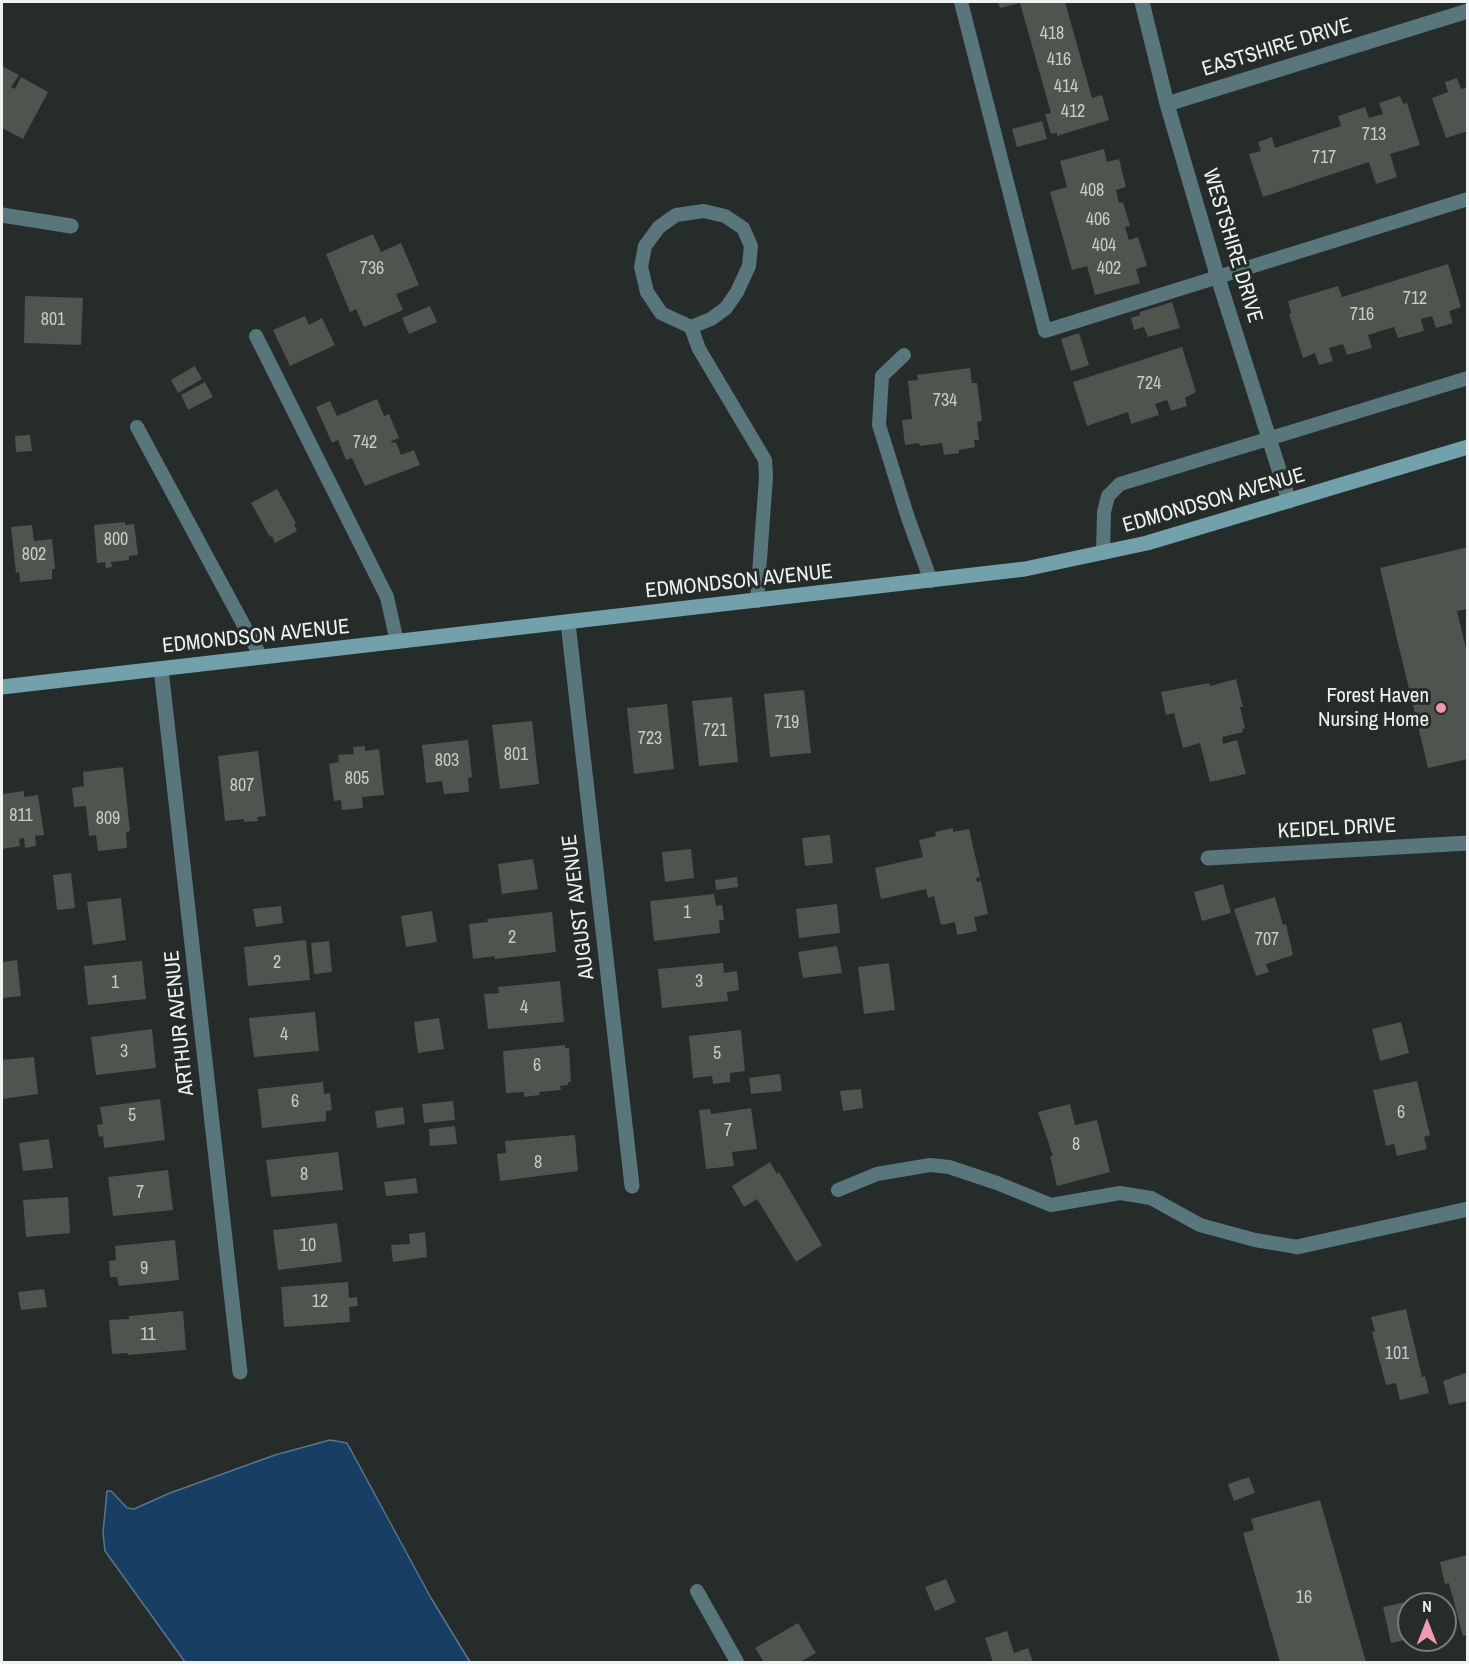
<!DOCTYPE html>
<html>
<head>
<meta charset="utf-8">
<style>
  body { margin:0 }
  #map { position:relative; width:1469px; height:1664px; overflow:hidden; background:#252c2a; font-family:"Archivo Narrow",sans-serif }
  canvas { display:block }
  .frame { position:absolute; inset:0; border:3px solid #eef3f2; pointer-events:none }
  .north { position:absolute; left:1397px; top:1592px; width:60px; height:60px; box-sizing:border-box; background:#252c2a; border:2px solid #757c7a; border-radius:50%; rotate:0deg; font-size:16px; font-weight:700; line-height:24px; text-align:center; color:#eef3f2 }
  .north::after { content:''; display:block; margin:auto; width:21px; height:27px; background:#f29aad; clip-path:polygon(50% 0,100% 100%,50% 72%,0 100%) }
</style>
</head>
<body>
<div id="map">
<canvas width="1469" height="1664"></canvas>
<div class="frame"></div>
<div class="north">N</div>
</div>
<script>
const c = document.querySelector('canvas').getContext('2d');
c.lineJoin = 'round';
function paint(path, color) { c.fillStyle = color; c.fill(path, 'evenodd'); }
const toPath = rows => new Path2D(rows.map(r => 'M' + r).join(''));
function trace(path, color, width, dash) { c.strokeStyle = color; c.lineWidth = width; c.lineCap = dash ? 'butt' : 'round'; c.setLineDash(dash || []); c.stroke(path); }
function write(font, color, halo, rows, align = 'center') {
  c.font = font + ' "Archivo Narrow",sans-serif'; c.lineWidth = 6; c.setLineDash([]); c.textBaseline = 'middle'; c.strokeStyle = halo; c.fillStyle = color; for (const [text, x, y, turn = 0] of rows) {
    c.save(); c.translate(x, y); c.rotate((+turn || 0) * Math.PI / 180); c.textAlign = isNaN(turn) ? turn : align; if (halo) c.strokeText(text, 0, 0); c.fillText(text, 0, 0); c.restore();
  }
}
const water = toPath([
  [330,1440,347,1443,431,1598,470,1662,185,1662,105,1551,103,1533,107,1491,111,1491,127,1508,134,1509,170,1493,275,1455,330,1440]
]);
const building = toPath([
  [998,2,1065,2,1092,98,1102,95,1109,120,1057,136,1057,133,1051,134,1045,114,1051,113,1020,3,1000,8],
  [2,66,19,75,11,87,15,89,21,77,48,92,23,139,2,128],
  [1457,78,1461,89,1468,87,1468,131,1446,138,1432,98,1448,92,1445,82],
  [1400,96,1403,104,1407,103,1420,145,1390,154,1397,177,1376,184,1369,162,1263,197,1249,154,1261,151,1258,142,1272,137,1275,148,1341,126,1338,116,1365,107,1369,118,1383,114,1379,103],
  [1042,121,1047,139,1017,147,1012,129],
  [1104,149,1107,162,1119,159,1126,187,1116,190,1119,203,1123,202,1130,226,1125,227,1129,240,1138,237,1147,266,1136,269,1140,283,1095,295,1087,266,1072,270,1050,192,1067,187,1060,161],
  [373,234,381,252,401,243,419,285,396,294,403,310,364,327,356,309,350,312,326,254],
  [1448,264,1461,307,1449,311,1453,323,1436,328,1432,316,1421,319,1424,331,1398,338,1394,327,1368,335,1372,348,1347,355,1343,344,1329,348,1333,361,1319,365,1315,353,1303,358,1289,314,1291,313,1288,301,1338,286,1342,297],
  [25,296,83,298,81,345,24,343],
  [1172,302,1180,328,1148,337,1144,327,1134,330,1131,318,1140,315,1140,312],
  [430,306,437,322,409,334,402,318],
  [305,316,309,325,322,318,335,345,290,366,273,330],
  [1079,333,1089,365,1071,371,1061,339],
  [1182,347,1196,392,1185,398,1187,406,1171,411,1167,400,1155,404,1159,415,1131,424,1128,412,1087,426,1073,382],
  [195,366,202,379,178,393,171,380],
  [970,368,972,383,977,383,982,421,977,422,979,440,974,440,975,447,959,450,959,453,944,455,942,443,920,446,919,443,905,445,902,420,912,419,908,381,918,380,917,375],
  [205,382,213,397,188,410,181,395],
  [377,399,384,416,389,414,399,438,391,441,392,443,396,442,401,455,414,450,420,465,365,486,352,458,346,460,338,440,332,443,316,407,330,401,337,416],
  [30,435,32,451,16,452,15,436],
  [277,489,296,523,294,524,297,531,275,543,272,536,270,537,251,503],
  [125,522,125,525,134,524,138,555,129,556,129,560,111,562,112,567,106,568,105,562,97,563,94,525],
  [32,525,34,541,52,539,55,569,52,569,52,579,20,582,19,572,16,573,11,527],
  [1468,547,1468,609,1457,611,1468,657,1468,759,1428,768,1380,568],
  [1236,679,1243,707,1240,707,1245,728,1242,729,1243,732,1222,737,1223,744,1237,740,1246,774,1210,782,1200,743,1183,748,1174,713,1166,715,1161,692,1209,683,1210,686],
  [804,690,811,753,770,757,764,694],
  [732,697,738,762,699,766,692,701],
  [667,704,674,769,634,774,627,708],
  [532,721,539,784,500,789,492,725],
  [468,740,472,777,468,778,469,792,444,794,442,781,426,783,422,745],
  [365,746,365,751,379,749,384,795,362,797,363,808,342,810,341,800,334,801,329,764,339,762,338,755,354,754,353,747],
  [258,751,266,816,257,817,258,821,244,822,244,819,225,821,218,756],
  [123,767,130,831,126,832,127,848,98,851,96,835,89,836,86,806,74,807,72,788,84,786,83,772],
  [24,791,24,797,38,795,44,835,35,836,36,846,25,848,24,838,19,839,20,846,2,849,2,794],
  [953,828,953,832,969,829,980,877,976,878,977,882,981,881,988,914,974,917,977,931,957,935,955,922,941,925,934,896,928,898,926,889,881,899,875,868,923,857,919,840,936,836,935,832],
  [830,835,833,863,805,866,802,838],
  [691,849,694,878,665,882,662,852],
  [533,859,538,889,502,894,498,864],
  [71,873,75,908,57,910,53,875],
  [737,877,738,887,716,890,715,880],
  [1223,884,1231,913,1202,921,1194,892],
  [714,894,716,906,722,905,724,920,719,920,720,933,654,941,650,901],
  [1275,897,1283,925,1286,924,1293,955,1266,964,1269,972,1256,976,1234,909],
  [121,898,126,940,93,945,87,902],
  [837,904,840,933,799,938,796,909],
  [281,906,283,923,256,927,253,909],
  [432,911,437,942,406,947,401,916],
  [552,912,556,952,495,959,495,956,473,959,469,924,488,922,487,919],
  [306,940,310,980,248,986,244,947],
  [329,941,332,972,314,974,311,943],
  [837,946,842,973,803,978,798,952],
  [17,960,21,996,2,998,2,962],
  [142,961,146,999,88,1005,84,966],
  [723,963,724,973,737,971,739,990,727,992,728,1001,662,1008,658,969],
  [889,963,895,1010,864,1014,858,967],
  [560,981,564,1022,488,1029,484,994,499,993,498,987],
  [315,1012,319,1051,254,1057,249,1018],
  [439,1018,444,1049,418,1053,414,1022],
  [1401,1022,1409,1053,1380,1061,1372,1029],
  [152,1029,156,1068,96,1075,91,1037],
  [741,1030,745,1071,730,1073,730,1082,713,1084,712,1076,693,1078,689,1036],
  [565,1045,565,1048,569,1048,571,1082,568,1082,568,1085,560,1086,561,1090,539,1092,540,1095,524,1097,524,1092,506,1093,503,1051],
  [34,1057,38,1094,2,1099,2,1060],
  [780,1074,782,1091,751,1094,749,1078],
  [1417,1081,1430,1135,1424,1137,1427,1149,1397,1156,1394,1144,1386,1146,1373,1090],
  [323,1082,324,1094,330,1093,332,1110,326,1111,326,1121,262,1128,258,1089],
  [861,1089,863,1108,843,1111,840,1091],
  [160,1099,165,1140,104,1148,103,1136,99,1137,97,1125,103,1124,100,1107],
  [453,1101,455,1120,424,1123,422,1104],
  [1070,1104,1075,1125,1097,1120,1110,1172,1057,1186,1050,1156,1053,1156,1038,1112],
  [403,1107,405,1124,377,1128,375,1111],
  [751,1108,757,1149,732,1152,734,1166,706,1169,699,1110,710,1109,711,1114],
  [455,1126,457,1144,430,1146,429,1129],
  [575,1135,578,1171,500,1181,497,1154,506,1153,505,1141],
  [49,1139,53,1168,23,1171,19,1143],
  [338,1152,343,1190,271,1197,266,1160],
  [770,1162,777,1174,779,1172,822,1245,796,1262,757,1199,744,1207,732,1186],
  [168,1170,173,1210,113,1216,108,1177],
  [416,1178,418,1193,386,1196,384,1182],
  [68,1197,70,1233,26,1237,23,1200],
  [337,1223,342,1262,278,1270,273,1230],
  [425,1232,427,1257,393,1262,391,1245,410,1244,409,1234],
  [175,1240,179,1280,119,1286,117,1277,110,1277,109,1261,116,1260,115,1246],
  [348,1282,349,1298,357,1297,358,1306,349,1307,350,1322,284,1327,281,1287],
  [44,1289,47,1307,21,1310,18,1292],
  [1406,1309,1422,1377,1425,1376,1429,1393,1400,1400,1396,1383,1386,1385,1372,1332,1375,1331,1371,1317],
  [183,1311,186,1350,128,1355,128,1353,112,1354,109,1320,129,1319,129,1316],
  [1468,1372,1468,1401,1449,1405,1443,1381],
  [1249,1477,1255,1493,1234,1501,1228,1484],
  [1320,1500,1366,1662,1280,1662,1243,1533,1254,1530,1251,1519],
  [1467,1555,1468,1635,1463,1636,1449,1583,1445,1584,1440,1562],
  [946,1579,956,1602,935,1611,925,1587],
  [1406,1602,1409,1616,1409,1639,1391,1643,1383,1607],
  [798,1623,816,1653,800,1662,764,1662,755,1648],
  [1007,1631,1014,1653,1028,1648,1033,1662,993,1662,985,1638]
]);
const service = toPath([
  [961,2,1045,331,1468,199],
  [691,327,711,319,726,308,737,292,749,266,751,246,743,228,725,216,704,211,676,215,659,227,645,246,641,267,647,292,661,313,691,327,699,349,765,460,766,477,757,601],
  [256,336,387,597,397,642],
  [904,355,882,376,879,425,908,518,931,581],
  [137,427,261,657],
  [1103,553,1104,512,1108,496,1120,484,1468,378],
  [838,1190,877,1174,930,1165,949,1167,997,1183,1051,1205,1120,1193,1151,1198,1200,1225,1255,1240,1297,1247],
  [697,1591,737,1662]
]);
const minor = toPath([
  [1142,2,1167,104,1218,278,1289,501],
  [1167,104,1468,11],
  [2,215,71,226],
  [568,623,632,1186],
  [161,669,240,1372],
  [1208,858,1468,843],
  [1297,1247,1468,1209]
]);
const secondary = toPath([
  [2,687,1025,569,1147,543,1468,447]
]);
const markers = [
  [1441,708,6,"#f29aad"]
];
const numberNames = [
  ["418",1052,34],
  ["416",1059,60],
  ["414",1066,87],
  ["412",1073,112],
  ["713",1374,135],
  ["717",1324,158],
  ["408",1092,191],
  ["406",1098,220],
  ["404",1104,246],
  ["736",372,269],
  ["402",1109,269],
  ["712",1415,299],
  ["716",1362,315],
  ["801",53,320],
  ["724",1149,384],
  ["734",945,401],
  ["742",365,443],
  ["800",116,540],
  ["802",34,555],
  ["719",787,723],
  ["721",715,731],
  ["723",650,739],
  ["801",516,755],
  ["803",447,761],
  ["805",357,779],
  ["807",242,786],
  ["811",21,816],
  ["809",108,819],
  ["1",687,913],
  ["2",512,938],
  ["707",1267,940],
  ["2",277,963],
  ["3",699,982],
  ["1",115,983],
  ["4",524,1008],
  ["4",284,1035],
  ["3",124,1052],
  ["5",717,1054],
  ["6",537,1066],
  ["6",295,1102],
  ["6",1401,1113],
  ["5",132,1116],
  ["7",728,1131],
  ["8",1076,1145],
  ["8",538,1163],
  ["8",304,1175],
  ["7",140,1193],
  ["10",308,1246],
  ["9",144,1269],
  ["12",320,1302],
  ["11",148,1335],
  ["101",1397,1354],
  ["16",1304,1598]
];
const streetNames = [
  ["EASTSHIRE DRIVE",1277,48,-17],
  ["WESTSHIRE DRIVE",1232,246,73],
  ["EDMONDSON AVENUE",1214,501,-16],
  ["EDMONDSON AVENUE",739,582,-6],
  ["EDMONDSON AVENUE",256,637,-6],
  ["KEIDEL DRIVE",1337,829,-3],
  ["AUGUST AVENUE",579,907,-97],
  ["ARTHUR AVENUE",180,1023,-96]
];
const poiNames = [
  ["Forest Haven",1429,696],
  ["Nursing Home",1429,720]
];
paint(water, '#183f63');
trace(water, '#58758e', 1.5);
paint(building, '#4f544f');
trace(service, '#59767c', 14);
trace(minor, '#59767c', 15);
trace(secondary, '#72a0ab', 15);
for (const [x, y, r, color] of markers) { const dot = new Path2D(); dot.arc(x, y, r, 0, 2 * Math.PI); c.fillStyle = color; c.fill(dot); trace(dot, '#252c2a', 2); }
write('18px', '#c6cbc9', null, numberNames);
write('21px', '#eef3f2', '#252c2a', streetNames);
write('21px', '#eef3f2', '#252c2a', poiNames, 'right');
</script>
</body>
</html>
